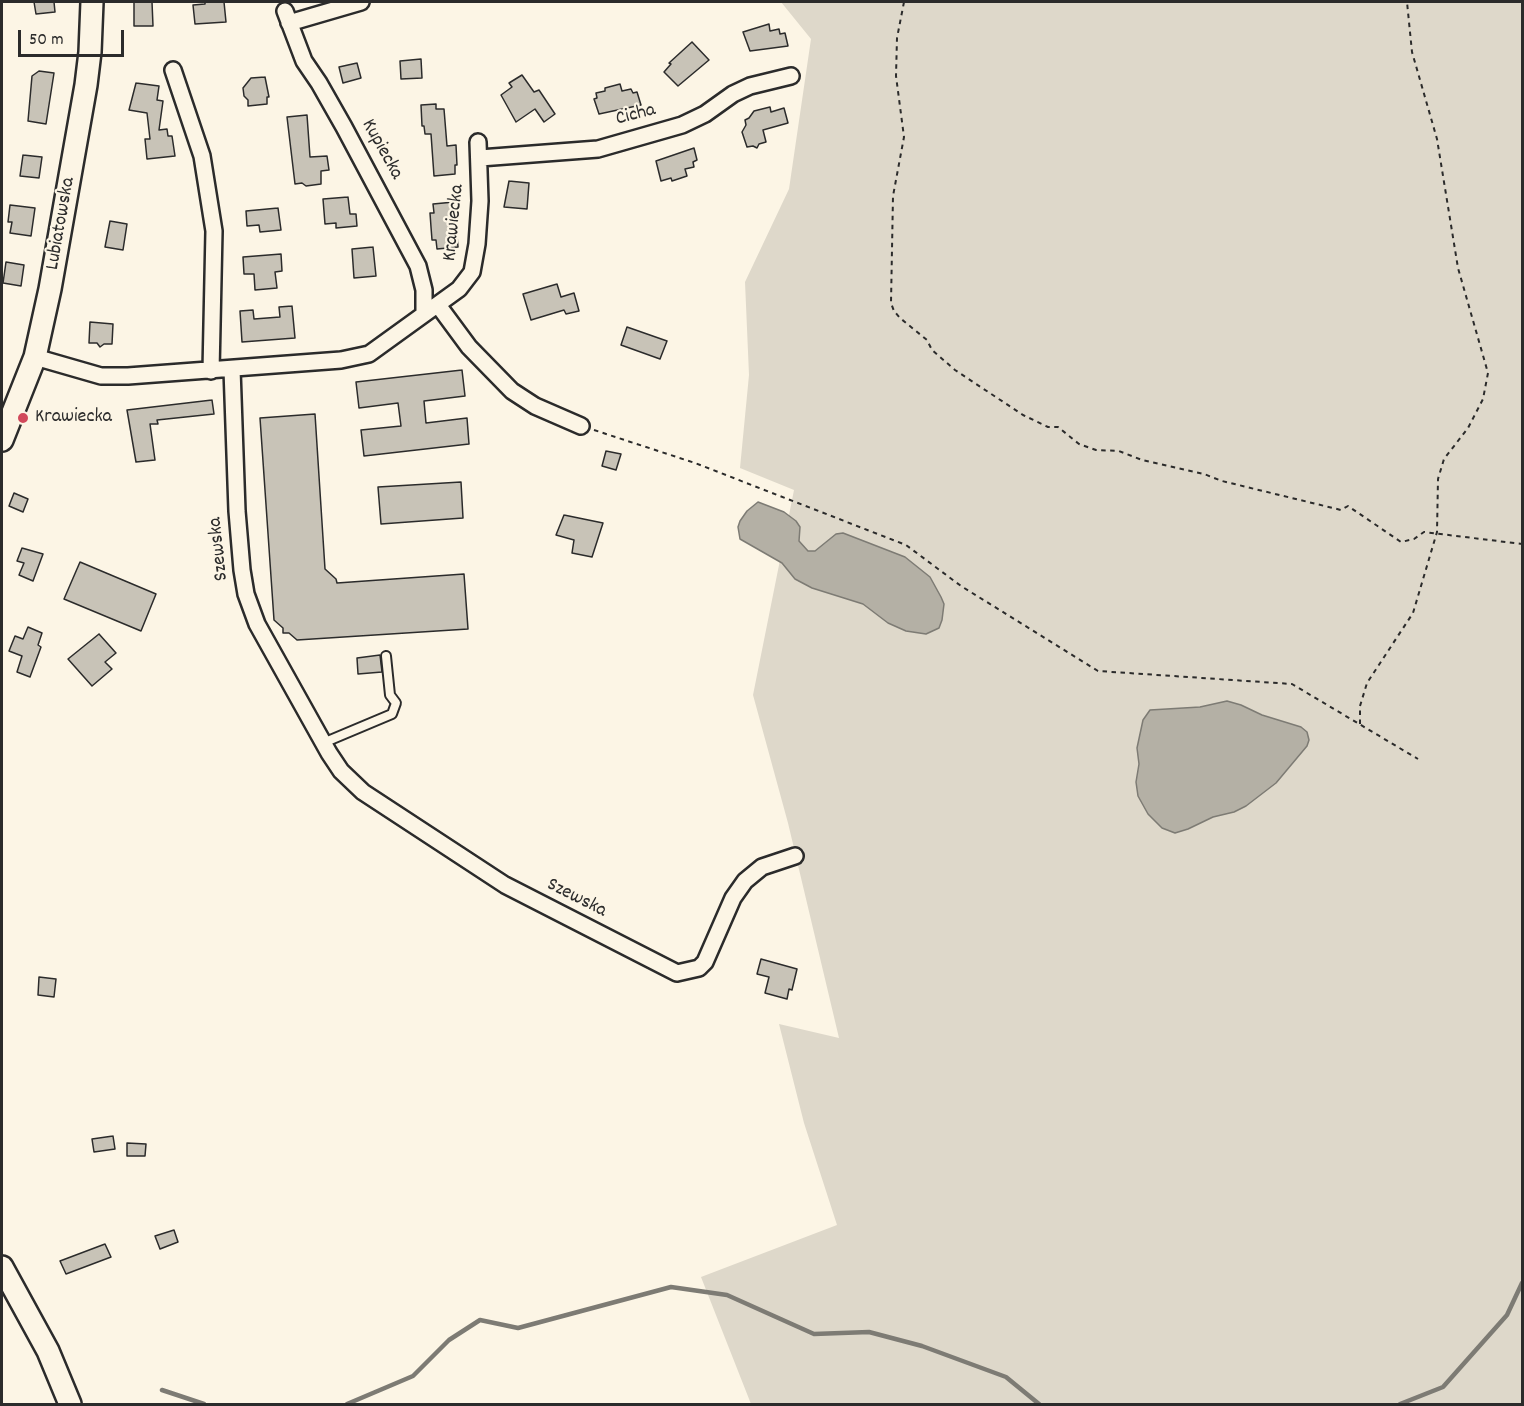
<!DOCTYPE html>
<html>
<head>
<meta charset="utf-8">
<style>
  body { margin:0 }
  #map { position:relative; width:1524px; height:1406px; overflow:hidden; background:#fcf5e5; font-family:Dekko,sans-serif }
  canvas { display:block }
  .frame { position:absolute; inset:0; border:3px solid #2b2b2b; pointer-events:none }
  .scale { position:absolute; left:18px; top:30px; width:106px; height:27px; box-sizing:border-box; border:3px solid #2b2b2b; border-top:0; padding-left:8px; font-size:18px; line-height:21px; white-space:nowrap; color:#2b2b2b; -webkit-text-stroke:4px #fcf5e5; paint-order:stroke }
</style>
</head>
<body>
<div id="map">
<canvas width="1524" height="1406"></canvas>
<div class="frame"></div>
<div class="scale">50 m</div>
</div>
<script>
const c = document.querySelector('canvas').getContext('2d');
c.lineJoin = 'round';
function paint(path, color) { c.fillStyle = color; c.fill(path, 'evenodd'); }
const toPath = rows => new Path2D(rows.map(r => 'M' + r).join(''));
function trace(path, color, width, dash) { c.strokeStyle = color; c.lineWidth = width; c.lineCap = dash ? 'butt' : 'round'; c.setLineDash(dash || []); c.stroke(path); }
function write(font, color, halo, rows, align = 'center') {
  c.font = font + ' Dekko,sans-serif'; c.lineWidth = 4.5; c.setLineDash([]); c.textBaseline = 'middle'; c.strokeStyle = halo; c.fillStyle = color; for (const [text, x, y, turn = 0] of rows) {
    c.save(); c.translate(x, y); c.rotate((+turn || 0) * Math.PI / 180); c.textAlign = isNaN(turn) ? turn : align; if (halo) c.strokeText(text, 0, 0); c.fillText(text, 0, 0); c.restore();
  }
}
const green = toPath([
  [781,2,1522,2,1522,1404,751,1404,701,1277,837,1225,804,1123,779,1024,839,1038,788,823,753,695,794,490,740,468,749,375,745,282,789,189,811,39]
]);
const water = toPath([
  [758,502,784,512,796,521,800,527,799,541,808,551,815,551,836,534,843,533,905,557,930,577,941,597,944,604,942,620,939,628,926,634,906,631,888,623,863,604,812,588,795,579,782,563,740,539,738,527,740,521,747,511,758,502],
  [1227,701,1241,705,1262,715,1301,727,1307,732,1309,740,1307,746,1276,783,1246,806,1234,812,1213,817,1188,829,1175,833,1162,828,1148,814,1138,796,1136,782,1139,764,1137,748,1143,720,1150,710,1200,707,1227,701]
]);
const stream = toPath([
  [162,1390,204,1404],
  [347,1404,413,1376,449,1340,480,1320,518,1328,671,1287,727,1295,814,1334,869,1332,922,1346,1006,1377,1039,1404],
  [1400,1404,1443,1387,1507,1315,1522,1283]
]);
const building = toPath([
  [34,2,54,2,55,12,36,14,34,2],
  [134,2,152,2,153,26,134,26,134,2],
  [205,2,224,2,226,22,195,24,193,5,205,4,205,2],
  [769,24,770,31,779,29,780,34,785,33,788,46,750,51,743,32,769,24],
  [692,42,709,60,678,86,664,72,671,64,669,63,692,42],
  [421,59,422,78,401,79,400,61,421,59],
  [357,63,361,78,343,83,339,67,357,63],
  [39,71,54,73,46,124,28,121,32,76,39,71],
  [522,75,534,92,539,90,555,114,544,122,535,109,516,122,501,95,512,87,509,83,522,75],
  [265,77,269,97,267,97,267,104,248,106,248,100,244,96,243,88,251,78,265,77],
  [136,83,159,86,157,100,163,101,159,130,167,129,168,136,172,136,175,156,147,159,145,139,150,139,147,113,129,110,136,83],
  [620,84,622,91,631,89,633,93,637,92,641,105,599,114,594,99,597,98,596,93,605,91,605,88,620,84],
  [436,104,436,109,444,109,447,146,456,145,457,165,455,165,455,174,434,176,431,134,425,134,424,126,422,126,421,105,436,104],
  [770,107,771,112,784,108,788,123,763,130,766,142,759,144,757,148,753,146,747,147,742,132,746,125,745,120,749,118,754,111,770,107],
  [307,115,310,157,327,156,329,170,321,171,321,184,306,186,302,183,295,184,287,117,307,115],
  [694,148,697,160,693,162,694,167,685,169,687,176,672,181,671,178,661,181,656,161,694,148],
  [23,155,42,157,39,178,20,176,23,155],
  [509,181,529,183,527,209,504,207,509,181],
  [348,197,350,214,356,214,357,226,336,228,336,223,325,224,323,199,348,197],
  [454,202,458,247,437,249,436,240,432,240,431,227,430,213,434,213,433,204,454,202],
  [10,205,35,208,31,236,10,233,12,222,8,222,10,205],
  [278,208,281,230,260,232,259,225,247,226,246,211,278,208],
  [110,221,127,224,123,250,105,247,110,221],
  [373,247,376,276,354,278,352,249,373,247],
  [281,254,282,271,275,272,277,288,255,290,254,274,244,274,243,257,281,254],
  [6,262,24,265,21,286,3,283,6,262],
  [557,284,561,297,574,293,579,311,566,314,564,310,531,320,523,294,557,284],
  [292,306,295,338,242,342,240,311,253,310,254,319,280,317,279,307,292,306],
  [90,322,113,324,112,344,104,344,100,347,97,343,89,343,90,322],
  [627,327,667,341,660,359,621,345,627,327],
  [462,370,465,396,424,401,426,423,467,418,469,444,364,456,361,430,401,426,398,403,359,408,356,382,462,370],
  [212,400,214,414,157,420,158,424,150,424,155,460,136,462,127,410,212,400],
  [315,414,325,569,336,579,337,583,464,574,468,629,297,640,289,633,283,633,283,628,274,620,260,418,315,414],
  [606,451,621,454,616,470,602,466,606,451],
  [461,482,463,518,381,524,378,487,461,482],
  [14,493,28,499,23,512,9,506,14,493],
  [564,515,603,523,592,557,572,553,574,540,556,535,564,515],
  [22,548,43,554,33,581,19,575,24,563,17,561,22,548],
  [80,562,156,594,141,631,64,599,80,562],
  [28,627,42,633,38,645,41,647,30,677,17,672,22,656,9,651,15,636,23,639,28,627],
  [99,634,116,653,105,662,112,669,92,686,68,659,99,634],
  [380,655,382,672,358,674,357,658,380,655],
  [761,959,797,969,792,990,789,989,787,999,765,993,769,977,757,974,761,959],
  [39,977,56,979,54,997,38,995,39,977],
  [113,1136,115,1149,94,1152,92,1139,113,1136],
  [127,1143,146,1144,145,1156,127,1156,127,1143],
  [174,1230,178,1242,160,1249,155,1236,174,1230],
  [105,1244,111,1257,66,1274,60,1261,105,1244]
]);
const path = toPath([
  [904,2,897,38,896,76,904,137,893,196,891,303,894,311,900,318,927,340,932,350,955,370,1023,415,1048,427,1058,427,1079,444,1096,450,1119,451,1142,460,1204,474,1222,481,1341,510,1348,506,1401,542,1414,539,1424,532,1522,544],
  [594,430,695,463,906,545,961,586,1098,671,1292,684,1418,759],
  [1360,724,1360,706,1367,683,1413,613,1437,532,1438,479,1444,459,1468,428,1483,399,1488,373,1458,268,1437,139,1412,52,1407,2]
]);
const lane = toPath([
  [323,743,392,714,396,703,390,695,386,656]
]);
const street = toPath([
  [285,11,304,61,319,83,344,127,418,266,424,290,424,314],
  [289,23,361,2],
  [173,70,202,156,214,231,211,371],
  [480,158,598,149,682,125,705,114,733,94,750,86,791,76],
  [438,305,469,347,512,391,535,406,581,426],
  [35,357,101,376,128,376,341,360,369,354,459,289,472,272,477,244,480,201,478,142],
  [232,369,237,511,242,570,246,594,257,624,329,753,341,771,363,792,505,885,677,973,699,968,705,962,733,898,745,881,762,867,795,856]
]);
const secondary = toPath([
  [2,440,35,357,50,289,86,85,90,52,92,2],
  [2,1267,48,1351,70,1404]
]);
const markers = [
  [23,418,6,"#d1495b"]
];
const streetNames = [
  ["Cicha",636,116,-15],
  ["Kupiecka",381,150,61],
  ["Krawiecka",455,223,-84],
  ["Lubiatowska",62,224,-80],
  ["Szewska",220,549,-96],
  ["Szewska",576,899,27]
];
const poiNames = [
  ["Krawiecka",35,418]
];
paint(green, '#ded8ca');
paint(water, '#b4b0a5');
trace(water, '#7d7b74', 1.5);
trace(stream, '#7d7b74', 4.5);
paint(building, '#c8c3b7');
trace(building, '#2b2b2b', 1.5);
trace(lane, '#2b2b2b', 12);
trace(street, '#2b2b2b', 20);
trace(secondary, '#2b2b2b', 26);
trace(path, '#2b2b2b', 2, [4.5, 4.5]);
trace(lane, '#fcf5e5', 8);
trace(street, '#fcf5e5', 15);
trace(secondary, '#fcf5e5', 21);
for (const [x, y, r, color] of markers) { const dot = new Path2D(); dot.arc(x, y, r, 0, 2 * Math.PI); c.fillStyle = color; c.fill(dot); trace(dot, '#fcf5e5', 2); }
write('20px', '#2b2b2b', '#fcf5e5', streetNames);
write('20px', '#2b2b2b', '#fcf5e5', poiNames, 'left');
</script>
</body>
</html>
